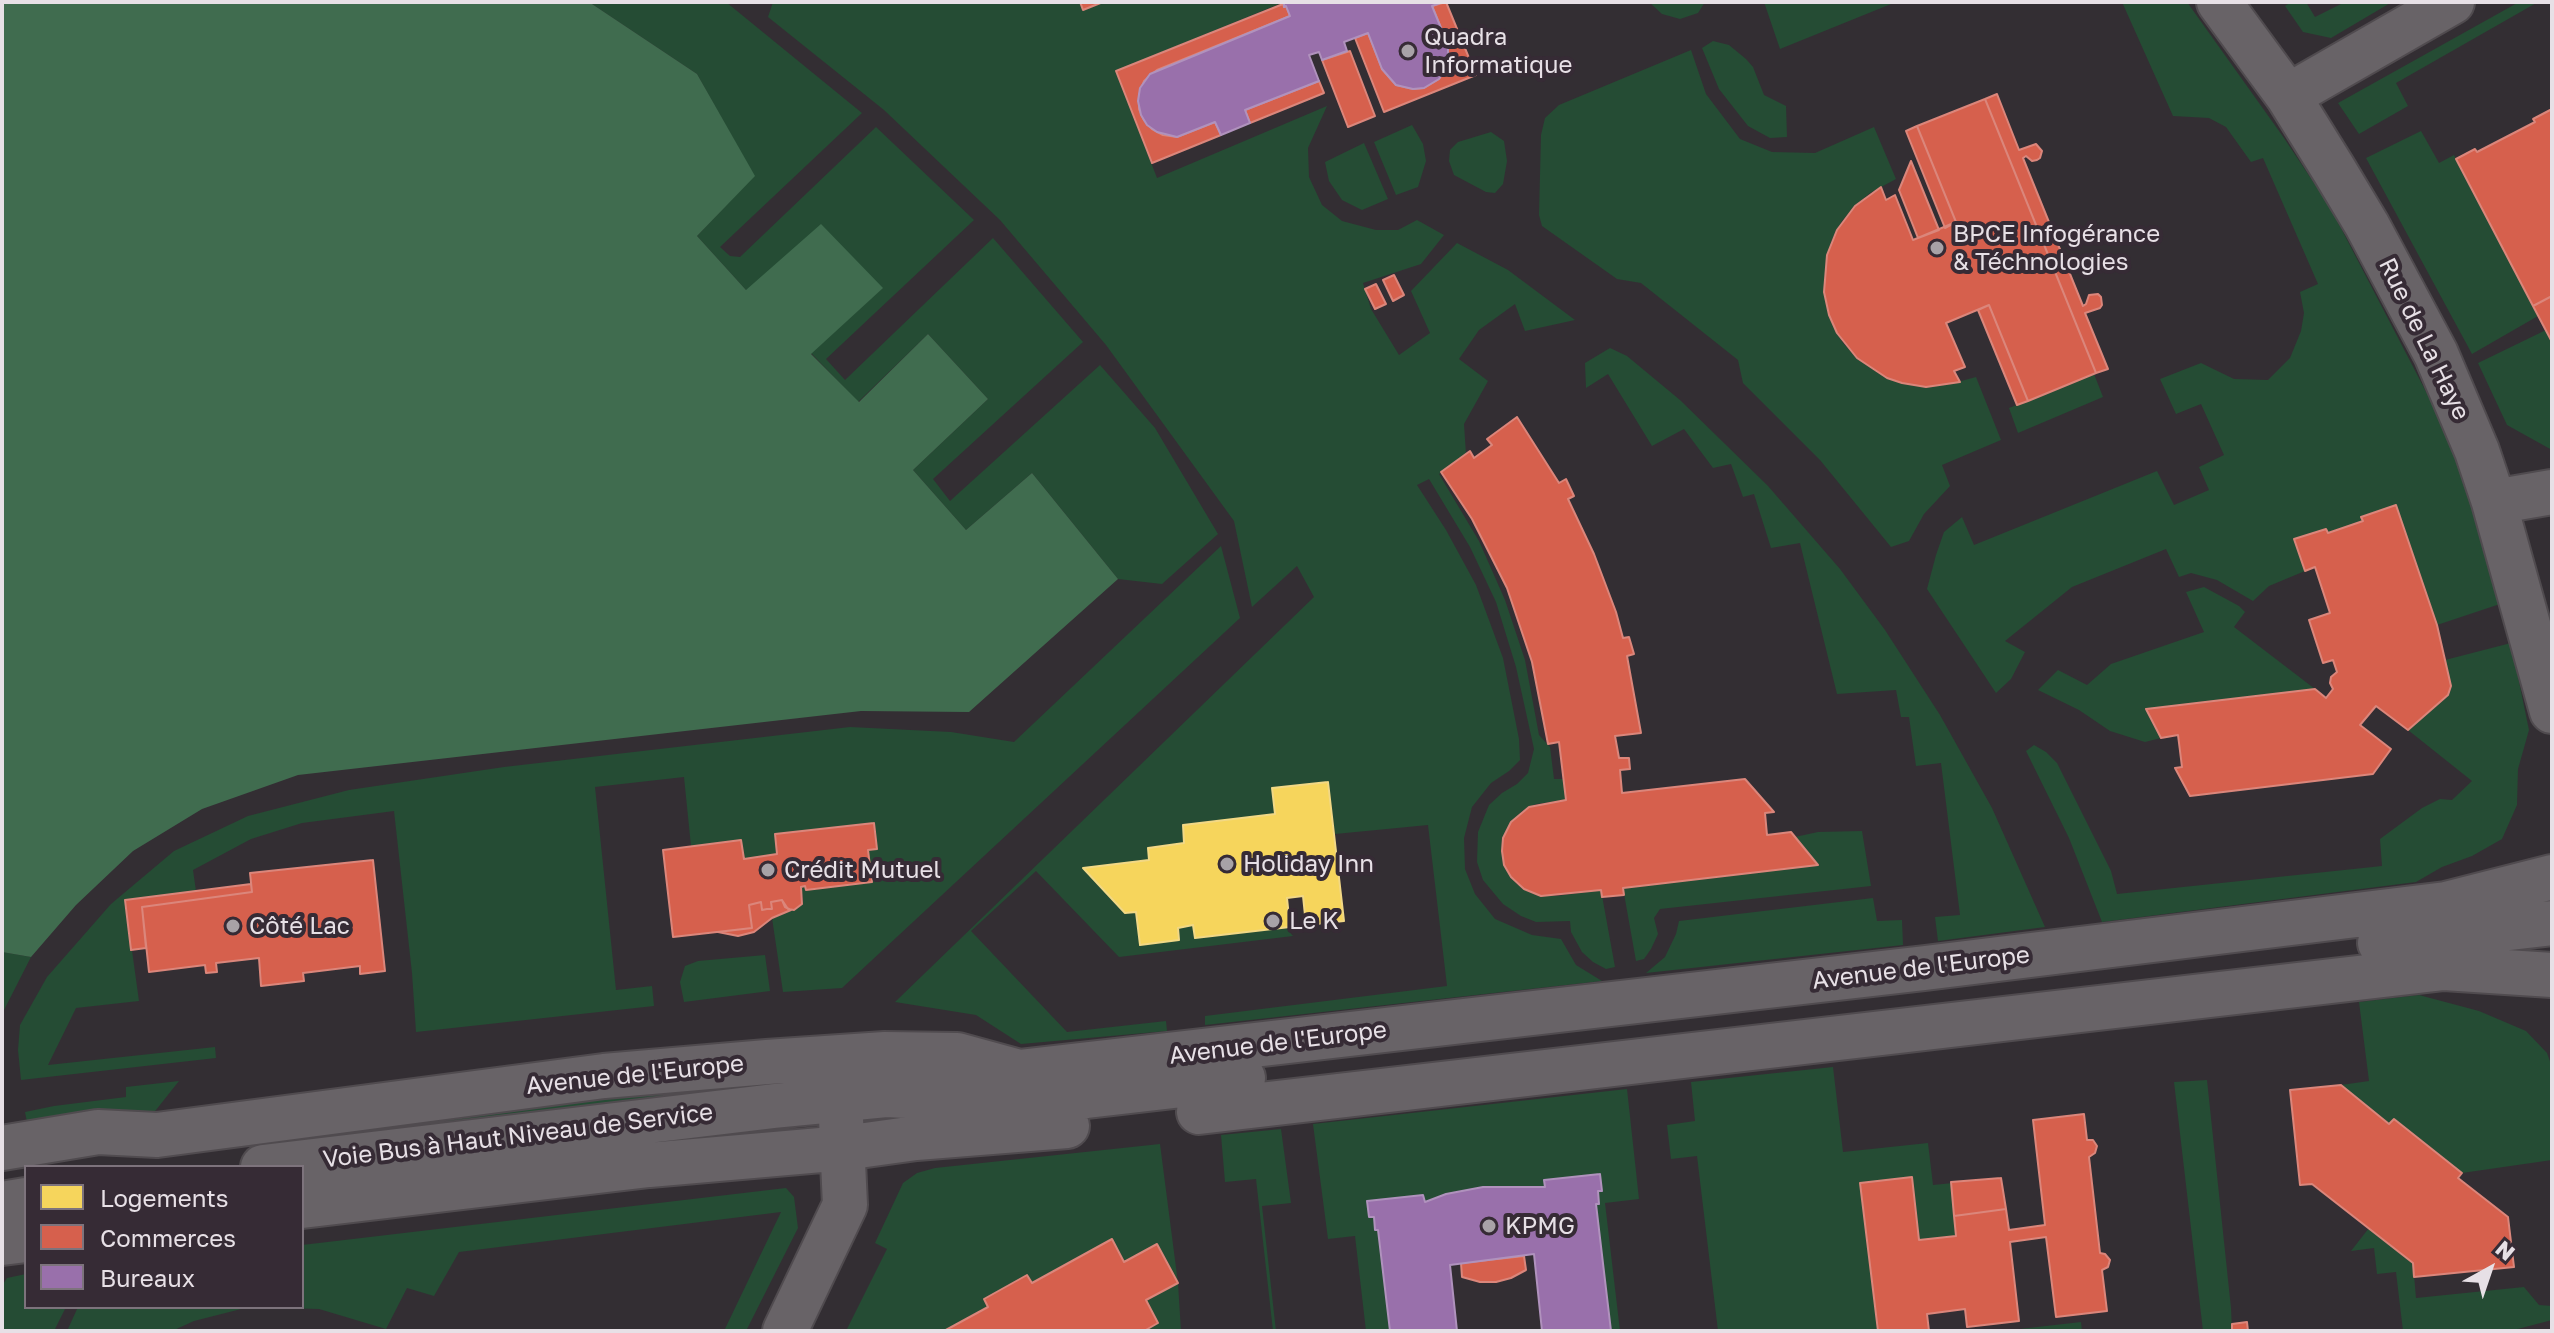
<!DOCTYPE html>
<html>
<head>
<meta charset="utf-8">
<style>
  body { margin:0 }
  #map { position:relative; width:2554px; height:1333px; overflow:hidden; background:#332e33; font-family:"Golos Text",sans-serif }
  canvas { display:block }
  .frame { position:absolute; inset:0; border:4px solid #e7e0e6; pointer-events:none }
  .legend { position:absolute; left:24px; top:1165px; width:280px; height:144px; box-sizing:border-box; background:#362b35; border:2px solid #7d737c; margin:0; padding:10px 14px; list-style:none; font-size:24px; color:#e7e0e6 }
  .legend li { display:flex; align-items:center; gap:16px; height:40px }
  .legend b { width:40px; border:2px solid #7d737c }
  .north { position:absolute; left:2450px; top:1229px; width:80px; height:80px; -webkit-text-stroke:6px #362b35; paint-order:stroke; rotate:40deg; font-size:22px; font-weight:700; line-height:32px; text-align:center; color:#e7e0e6 }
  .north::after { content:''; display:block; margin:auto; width:28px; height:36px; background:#e7e0e6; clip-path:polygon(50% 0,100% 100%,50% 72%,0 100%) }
</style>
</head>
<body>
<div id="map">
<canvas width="2554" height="1333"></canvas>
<div class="frame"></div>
<ul class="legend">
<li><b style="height:22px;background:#f6d55c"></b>Logements</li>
<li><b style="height:22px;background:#d6604d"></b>Commerces</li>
<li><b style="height:22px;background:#9970ab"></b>Bureaux</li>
</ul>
<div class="north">N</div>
</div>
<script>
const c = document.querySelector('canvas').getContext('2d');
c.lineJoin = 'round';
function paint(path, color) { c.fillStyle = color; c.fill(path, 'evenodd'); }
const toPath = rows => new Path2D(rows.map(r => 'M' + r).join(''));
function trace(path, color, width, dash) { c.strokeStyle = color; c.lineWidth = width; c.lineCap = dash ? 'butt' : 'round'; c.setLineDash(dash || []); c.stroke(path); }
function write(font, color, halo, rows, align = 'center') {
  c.font = font + ' "Golos Text",sans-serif'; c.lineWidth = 8; c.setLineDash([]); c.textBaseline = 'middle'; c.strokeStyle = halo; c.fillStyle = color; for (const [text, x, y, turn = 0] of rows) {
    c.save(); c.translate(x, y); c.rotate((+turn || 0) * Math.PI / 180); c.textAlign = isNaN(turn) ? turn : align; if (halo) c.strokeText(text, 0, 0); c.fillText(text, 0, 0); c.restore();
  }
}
const green = toPath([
  [589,2,726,2,862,113,720,247,730,256,740,257,876,127,974,220,826,359,845,380,993,238,1083,342,933,479,950,501,1100,365,1155,428,1218,534,1162,584,1118,579,1032,473,966,530,913,470,988,399,928,334,858,402,811,353,882,288,746,290,697,236,754,176,697,74],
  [773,2,1080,2,1084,10,1104,2,1284,2,1116,71,1157,178,1327,106,1308,148,1309,177,1322,205,1342,221,1376,230,1398,230,1417,220,1444,235,1421,264,1363,283,1371,309,1399,355,1430,333,1411,291,1457,243,1508,270,1575,320,1525,331,1515,304,1479,330,1459,359,1488,381,1464,424,1466,454,1439,474,1479,541,1505,600,1525,660,1539,735,1550,747,1554,779,1563,779,1566,800,1536,804,1522,811,1506,830,1502,845,1503,857,1508,871,1517,884,1532,893,1557,896,1601,890,1615,967,1606,969,1593,962,1582,952,1571,932,1570,921,1536,922,1521,916,1503,904,1483,880,1477,862,1478,832,1489,805,1502,793,1517,784,1528,773,1534,749,1516,667,1496,602,1470,547,1429,479,1417,485,1446,530,1476,585,1503,658,1519,739,1520,760,1509,771,1491,783,1472,807,1464,838,1465,869,1475,894,1495,919,1532,935,1561,939,1576,965,1602,981,1205,1025,1205,1016,1447,986,1428,825,1335,834,1328,782,1272,788,1275,814,1184,843,1148,847,1149,860,1084,868,1125,913,1136,912,1141,945,1178,940,1178,928,1193,925,1195,938,1286,928,1293,936,1119,957,1036,871,971,931,1067,1032,1166,1021,1167,1031,1021,1044,976,1015,895,1002,1314,597,1297,566,1252,607,1234,521,1106,345,1000,220,884,110,768,17],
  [1649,2,1705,2,1698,13,1680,19,1662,14],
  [1764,2,1896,2,1780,49],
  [2122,2,2187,2,2284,138,2330,207,2435,409,2486,524,2506,602,2437,625,2396,505,2362,516,2363,521,2328,533,2325,529,2295,539,2305,571,2269,586,2253,601,2217,580,2191,573,2179,577,2166,549,2072,587,2005,641,2025,652,2011,679,1996,693,1927,589,1936,555,1944,532,1962,517,1974,545,2157,471,2174,505,2209,490,2199,467,2224,455,2201,404,2176,414,2160,379,2201,363,2234,379,2268,380,2290,358,2301,331,2304,313,2300,292,2318,284,2263,158,2251,162,2226,127,2209,118,2173,116],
  [2291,2,2306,2,2315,17,2345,2,2392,2,2331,38,2303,32,2285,6],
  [2519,2,2538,2,2396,83,2408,106,2359,134,2338,103],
  [1713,41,1729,45,1746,59,1753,67,1764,95,1786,106,1787,137,1770,138,1748,126,1719,89,1702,48],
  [1691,50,1706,94,1740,139,1772,152,1815,153,1874,127,1896,179,1870,193,1855,206,1842,221,1831,242,1824,280,1826,304,1832,323,1843,343,1857,358,1888,378,1902,383,1926,387,1950,384,1976,377,2001,440,1942,465,1950,486,1924,514,1909,541,1891,547,1820,460,1743,383,1738,360,1641,283,1617,279,1542,226,1539,215,1541,135,1545,118,1559,105],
  [1412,125,1423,144,1426,161,1418,187,1396,195,1374,142],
  [2421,131,2439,163,2454,155,2538,316,2472,354,2366,158],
  [1491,132,1504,141,1507,161,1503,184,1495,193,1486,192,1454,175,1449,161,1450,150,1458,142],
  [1364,143,1388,199,1362,210,1342,200,1329,181,1325,162],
  [2546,330,2552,342,2552,450,2507,425,2478,363],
  [1610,348,1627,356,1680,400,1768,486,1840,569,1885,630,1940,715,1992,808,2045,927,1938,941,1935,917,1960,915,1941,763,1916,766,1909,717,1901,717,1896,690,1837,694,1800,543,1771,548,1754,494,1743,497,1731,464,1713,468,1684,429,1652,446,1608,374,1586,388,1585,363],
  [2094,374,2103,397,2018,433,2009,408],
  [1221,546,1240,618,842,988,783,992,772,918,800,906,803,900,801,887,805,886,806,890,872,882,868,850,877,849,874,823,775,834,777,854,744,859,741,840,691,846,684,777,595,787,616,990,652,986,654,1006,416,1032,412,973,394,811,302,823,251,839,193,870,196,891,125,900,139,1001,76,1008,48,1065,215,1047,216,1058,21,1080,18,1050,20,1025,47,977,111,904,174,851,248,816,349,790,504,767,850,727,951,732,1014,742],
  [2204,587,2239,606,2245,612,2234,627,2315,689,2147,709,2161,738,2145,742,2110,731,2079,710,2038,690,2058,670,2087,685,2111,664,2204,632,2186,592],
  [2511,643,2529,730,2518,769,2517,805,2502,839,2472,856,2442,867,2416,882,2102,922,2069,838,2026,751,2034,745,2046,752,2057,763,2111,871,2117,894,2382,866,2380,839,2422,808,2440,799,2452,800,2472,781,2408,730,2446,698,2450,692,2451,686,2445,660],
  [1862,831,1871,886,1660,909,1654,918,1658,934,1651,949,1644,959,1636,961,1623,888,1817,865,1795,837,1818,832],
  [1873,898,1877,921,1902,920,1903,945,1646,973,1665,957,1676,934,1679,921],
  [2,952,31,957,2,1014],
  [765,955,770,991,684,1002,680,982,685,966,698,961],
  [2419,995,2479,1011,2526,1031,2547,1053,2552,1067,2552,1160,2462,1173,2394,1119,2389,1124,2341,1085,2369,1081,2359,1002],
  [1833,1067,1843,1152,1928,1143,1933,1185,1953,1183,1956,1236,1919,1240,1912,1177,1861,1183,1878,1331,1718,1331,1697,1156,1671,1159,1667,1125,1695,1121,1691,1082],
  [760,1075,762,1087,265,1146,263,1133],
  [2207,1080,2231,1308,2232,1331,2203,1331,2174,1082],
  [179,1081,152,1115,27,1122,25,1112,54,1106,126,1097,126,1087],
  [1627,1089,1639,1199,1605,1203,1620,1331,1611,1331,1596,1204,1599,1203,1598,1191,1602,1190,1600,1174,1545,1180,1545,1187,1483,1187,1446,1194,1425,1202,1423,1195,1368,1201,1369,1217,1374,1217,1375,1230,1378,1230,1390,1331,1366,1331,1355,1236,1328,1239,1313,1124],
  [1281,1129,1291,1203,1262,1206,1276,1331,1273,1331,1256,1179,1225,1182,1221,1135],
  [1160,1144,1178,1283,1181,1331,1144,1331,1158,1323,1146,1300,1178,1283,1157,1245,1124,1262,1112,1240,1032,1283,1026,1275,984,1299,988,1307,944,1331,846,1331,887,1249,875,1243,903,1183,917,1173,935,1168],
  [786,1188,794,1197,798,1228,746,1331,724,1331,781,1212,459,1252,434,1296,407,1288,386,1329,319,1309,249,1307,194,1321,172,1331,67,1331,78,1307,302,1307,302,1245],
  [2369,1228,2413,1263,2416,1298,2524,1287,2539,1305,2552,1306,2552,1320,2510,1331,2403,1331,2396,1272,2377,1274,2374,1248,2351,1251],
  [26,1274,26,1307,66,1307,54,1331,2,1331,2,1286,7,1278],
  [2081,1322,2082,1331,2002,1331]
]);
const water = toPath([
  [2,2,589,2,697,74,755,176,697,236,746,290,821,224,883,288,811,354,859,402,928,334,988,399,913,470,966,530,1032,473,1118,579,969,712,861,711,298,775,202,809,133,851,76,905,31,957,2,952]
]);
const homes = toPath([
  [1328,782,1344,921,1306,925,1303,896,1287,898,1290,927,1195,938,1193,925,1178,928,1179,940,1140,945,1136,912,1125,913,1083,868,1149,860,1148,848,1184,843,1183,825,1275,814,1272,788,1328,782]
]);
const shops = toPath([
  [1080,2,1103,2,1083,10,1080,2],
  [1446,2,1476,75,1384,112,1355,38,1368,33,1382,69,1396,85,1413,89,1424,88,1439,79,1448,64,1448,45,1432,6,1446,2],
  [1283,4,1284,7,1286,6,1290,16,1157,70,1144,81,1139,95,1139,109,1144,120,1152,129,1163,135,1177,137,1215,122,1221,135,1152,163,1116,71,1283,4],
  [1350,51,1375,116,1348,127,1322,60,1350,51],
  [1319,81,1324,93,1250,123,1245,110,1319,81],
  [1997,94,2019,150,2036,144,2042,151,2040,158,2037,160,2032,161,2026,156,2023,158,2083,306,2086,304,2089,295,2098,294,2101,297,2102,305,2100,308,2085,313,2108,369,2096,373,1985,99,1997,94],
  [1985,99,2096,373,2028,401,1989,305,1946,323,1965,367,1954,371,1960,382,1926,387,1902,383,1887,378,1857,358,1837,333,1829,315,1824,292,1827,255,1837,230,1855,206,1881,187,1886,200,1895,195,1913,240,1956,222,1917,126,1985,99],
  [2552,109,2552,296,2533,306,2456,159,2475,149,2477,152,2535,122,2533,119,2552,109],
  [1917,126,1956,222,1945,228,1906,131,1917,126],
  [1911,161,1939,230,1918,238,1899,190,1911,161],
  [1394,275,1404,295,1393,301,1383,280,1394,275],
  [1376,284,1386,304,1375,309,1365,289,1376,284],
  [2552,296,2552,342,2533,306,2552,296],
  [1989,305,2028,401,2017,405,1978,310,1989,305],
  [1517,417,1559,483,1566,479,1574,496,1568,499,1594,554,1616,612,1623,638,1629,637,1634,654,1627,656,1641,733,1615,736,1619,758,1629,758,1630,769,1620,770,1622,793,1745,779,1774,812,1765,813,1767,835,1791,832,1818,865,1623,888,1624,895,1602,897,1601,890,1541,896,1524,889,1511,877,1504,865,1502,851,1503,838,1511,822,1529,807,1566,800,1559,742,1548,744,1532,662,1507,588,1472,519,1441,472,1470,451,1474,458,1492,445,1487,439,1517,417],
  [2396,505,2437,625,2451,686,2448,695,2408,730,2376,706,2360,725,2391,749,2373,774,2190,796,2175,768,2182,767,2178,735,2161,738,2146,709,2315,689,2326,698,2333,689,2330,683,2331,677,2337,672,2333,660,2323,663,2309,620,2330,613,2315,567,2305,571,2294,539,2326,529,2328,533,2363,521,2361,517,2396,505],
  [874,823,877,849,868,850,872,882,806,890,805,886,801,887,802,904,794,910,788,909,782,900,771,902,772,909,767,909,762,910,761,902,749,905,752,928,673,937,663,850,741,840,744,859,777,854,775,834,874,823],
  [373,860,385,971,360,974,360,966,303,973,304,981,261,986,259,958,216,963,217,972,206,973,205,965,149,972,142,907,252,892,250,873,373,860],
  [251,884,252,892,142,907,146,948,131,950,125,900,251,884],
  [782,900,785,907,791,910,772,918,754,932,738,936,718,932,752,928,749,905,761,902,762,910,767,909,772,909,771,902,782,900],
  [2341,1085,2389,1124,2394,1119,2462,1173,2458,1178,2508,1217,2514,1267,2414,1277,2413,1263,2312,1184,2300,1185,2290,1090,2341,1085],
  [2084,1114,2087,1140,2093,1140,2097,1146,2095,1153,2089,1157,2100,1253,2105,1254,2110,1260,2108,1267,2102,1270,2107,1311,2056,1317,2046,1237,2010,1242,2019,1321,1967,1327,1965,1309,1927,1314,1929,1331,1878,1331,1860,1183,1912,1177,1919,1240,1956,1236,1954,1216,2006,1209,2009,1230,2045,1225,2033,1120,2084,1114],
  [2001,1178,2006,1209,1954,1216,1951,1182,2001,1178],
  [1112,1239,1124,1262,1157,1244,1178,1283,1146,1300,1158,1323,1144,1331,944,1331,988,1307,984,1299,1027,1275,1032,1283,1112,1239],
  [1524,1256,1526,1270,1511,1278,1496,1282,1480,1282,1462,1277,1461,1263,1524,1256],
  [2247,1322,2248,1331,2232,1331,2232,1324,2247,1322]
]);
const offices = toPath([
  [1284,2,1443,2,1432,6,1448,45,1448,64,1439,79,1424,88,1413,89,1396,85,1382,69,1368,33,1344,42,1347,51,1322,60,1319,52,1309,55,1319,81,1245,110,1250,123,1221,135,1215,122,1177,137,1157,132,1147,125,1141,115,1138,101,1140,88,1150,74,1290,16,1286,6,1284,7,1284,2],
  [1600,1174,1602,1191,1598,1191,1599,1204,1596,1204,1611,1331,1542,1331,1534,1254,1450,1265,1457,1331,1390,1331,1378,1230,1375,1230,1374,1217,1369,1217,1367,1201,1423,1195,1425,1202,1446,1194,1483,1187,1545,1187,1544,1180,1600,1174]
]);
const minor = toPath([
  [2219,2,2288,96,2334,170,2367,225,2436,354,2477,451,2494,502,2552,711],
  [2288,96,2452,2],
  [2494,502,2552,492],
  [2380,943,2552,923],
  [1199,1112,2444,968,2552,975],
  [2,1148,98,1132,157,1135,604,1076,767,1062,885,1054,957,1055,1019,1072,1925,968,2446,904,2552,877],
  [263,1167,774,1106,886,1095,1011,1101,1087,1096,1243,1078],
  [2,1204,26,1200],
  [302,1206,649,1165,844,1148,916,1138,1067,1126],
  [2,1243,26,1240],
  [785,1331,845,1205,841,1119]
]);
const markers = [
  [1408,51,8,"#a8a2a7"],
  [1937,248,8,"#a8a2a7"],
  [1227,864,8,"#a8a2a7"],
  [768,870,8,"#a8a2a7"],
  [1273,921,8,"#a8a2a7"],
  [233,926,8,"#a8a2a7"],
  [1489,1226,8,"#a8a2a7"]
];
const poiNames = [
  ["Quadra",1424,37],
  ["Informatique",1424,65],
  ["BPCE Infogérance",1953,234],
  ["& Téchnologies",1953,262],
  ["Holiday Inn",1243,864],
  ["Crédit Mutuel",784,870],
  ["Le K",1289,921],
  ["Côté Lac",249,926],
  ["KPMG",1505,1226]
];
const streetNames = [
  ["Rue de La Haye",2424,339,64],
  ["Avenue de l'Europe",1921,968,-7],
  ["Avenue de l'Europe",1278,1043,-7],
  ["Avenue de l'Europe",635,1075,-6],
  ["Voie Bus à Haut Niveau de Service",518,1136,-7]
];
paint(green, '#254c34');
paint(water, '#406c4f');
paint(homes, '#f6d55c');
trace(homes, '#f2d885', 2);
paint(shops, '#d6604d');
trace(shops, '#db867b', 2);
paint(offices, '#9970ab');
trace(offices, '#b092bd', 2);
trace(minor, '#504b4f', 48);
trace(minor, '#686367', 44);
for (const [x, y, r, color] of markers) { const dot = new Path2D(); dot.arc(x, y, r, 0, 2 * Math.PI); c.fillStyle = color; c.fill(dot); trace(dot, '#362b35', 3); }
write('24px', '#e7e0e6', '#362b35', poiNames, 'left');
write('24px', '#e7e0e6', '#362b35', streetNames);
</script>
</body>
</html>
